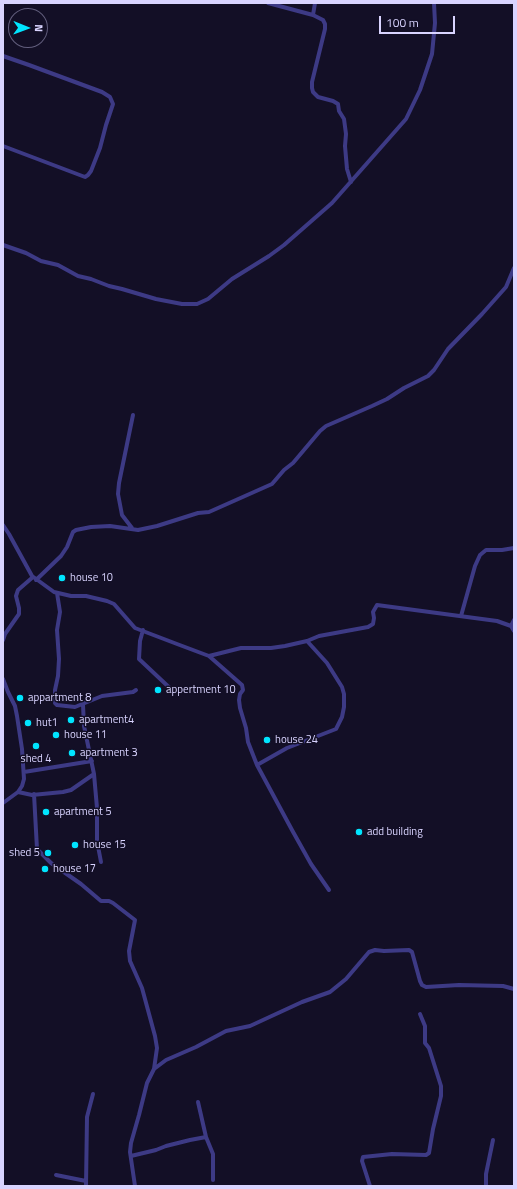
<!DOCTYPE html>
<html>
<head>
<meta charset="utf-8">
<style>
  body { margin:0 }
  #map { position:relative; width:517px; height:1189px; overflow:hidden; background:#130f26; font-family:"Titillium Web",sans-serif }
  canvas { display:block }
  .frame { position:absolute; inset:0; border:4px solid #d9d4ff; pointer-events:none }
  .north { position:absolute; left:8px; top:8px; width:40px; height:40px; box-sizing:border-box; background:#130f26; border:1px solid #625e7d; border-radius:50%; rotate:91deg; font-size:11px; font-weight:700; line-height:16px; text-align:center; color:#d9d4ff }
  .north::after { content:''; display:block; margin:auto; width:14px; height:18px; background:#00e5ff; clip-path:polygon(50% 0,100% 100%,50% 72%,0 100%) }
  .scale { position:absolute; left:379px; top:16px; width:76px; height:18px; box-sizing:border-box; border:2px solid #d9d4ff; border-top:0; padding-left:5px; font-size:12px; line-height:14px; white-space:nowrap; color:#d9d4ff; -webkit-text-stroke:3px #130f26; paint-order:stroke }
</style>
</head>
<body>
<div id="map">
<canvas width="517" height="1189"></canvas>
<div class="frame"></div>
<div class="north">N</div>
<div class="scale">100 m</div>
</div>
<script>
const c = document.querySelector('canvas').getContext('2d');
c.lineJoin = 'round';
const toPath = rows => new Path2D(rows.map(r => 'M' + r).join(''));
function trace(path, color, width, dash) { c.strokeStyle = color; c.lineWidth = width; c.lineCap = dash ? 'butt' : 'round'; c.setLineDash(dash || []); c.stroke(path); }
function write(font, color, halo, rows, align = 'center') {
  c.font = font + ' "Titillium Web",sans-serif'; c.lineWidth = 3; c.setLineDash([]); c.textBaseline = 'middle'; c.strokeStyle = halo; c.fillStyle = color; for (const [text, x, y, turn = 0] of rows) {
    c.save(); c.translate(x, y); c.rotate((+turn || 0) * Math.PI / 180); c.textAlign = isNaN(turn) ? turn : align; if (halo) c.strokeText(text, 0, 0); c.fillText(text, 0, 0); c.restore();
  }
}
const street = toPath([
  [268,3,313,15,323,20,325,24,325,29,312,82,312,88,313,92,318,97,333,101,338,104,339,111,344,119,346,134,345,146,347,169,351,182],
  [313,15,315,3],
  [3,56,29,65,102,92,110,97,113,104,106,125,100,148,91,171,88,175,85,177,3,146],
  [3,245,26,253,41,261,58,265,78,276,91,279,109,286,122,289,156,299,182,304,197,304,208,299,232,279,269,256,284,245,332,203,406,119,420,90,432,54,435,23,434,3],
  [3,525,9,534,32,576,54,592,71,596,86,596,107,601,114,604,135,628,177,644,209,656,241,648,271,648,285,646,307,641,319,636,368,627,373,624,374,618,373,612,377,605,497,621,511,626,514,631],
  [132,528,122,515,118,494,119,483,133,415],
  [36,580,61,556,67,547,73,532,76,530,91,527,110,526,138,530,157,526,198,513,209,512,272,484,284,470,293,463,320,431,326,426,372,406,387,399,404,388,428,376,434,370,448,349,482,314,506,287,514,268],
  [57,593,60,612,57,630,59,659,58,676,55,690,55,703,57,705,75,707,102,696,133,692,136,690],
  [461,616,475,566,480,555,486,550,502,550,514,548],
  [511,626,514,620],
  [143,630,140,641,139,659,173,691],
  [3,640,5,634,19,614,19,608,16,596,18,590,33,577],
  [209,656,242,685,243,690,240,694,239,700,240,708,246,728,248,742,257,765,292,830,311,864,329,890],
  [3,679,8,692,15,706,17,716,22,749,24,779,22,786,18,792,3,803],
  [83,705,84,726,94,774,97,808,97,841,101,862],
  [257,765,287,748,336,729,342,717,344,707,344,694,342,687,327,663,307,641],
  [24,772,92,761],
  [18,792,32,795,63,792,71,790,94,774],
  [34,794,37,849,51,863,81,884,101,901,109,901,113,903,135,920,129,951,130,961,142,988,155,1036,157,1048,154,1069],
  [198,1102,206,1137,213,1154,213,1180],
  [131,1156,156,1150,166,1146,190,1140,206,1137],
  [56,1175,86,1181],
  [86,1186,87,1117,93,1094],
  [135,1186,130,1152,131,1143,139,1115,147,1083,154,1069,166,1060,196,1047,226,1031,250,1026,302,1002,330,992,346,979,369,952,375,950,384,951,409,950,412,952,420,981,422,985,426,987,459,985,503,986,514,989],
  [370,1186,362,1161,363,1157,392,1154,426,1155,429,1153,433,1129,441,1096,441,1086,429,1048,425,1043,425,1026,420,1014],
  [486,1186,486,1174,493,1140]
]);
const markers = [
  [62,578,4,"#00e5ff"],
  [158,690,4,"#00e5ff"],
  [20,698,4,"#00e5ff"],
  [71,720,4,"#00e5ff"],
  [28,723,4,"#00e5ff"],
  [56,735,4,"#00e5ff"],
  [267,740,4,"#00e5ff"],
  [36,746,4,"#00e5ff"],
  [72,753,4,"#00e5ff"],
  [46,812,4,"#00e5ff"],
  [359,832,4,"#00e5ff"],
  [75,845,4,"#00e5ff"],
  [48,853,4,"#00e5ff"],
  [45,869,4,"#00e5ff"]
];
const poiNames = [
  ["house 10",70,578],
  ["appertment 10",166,690],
  ["appartment 8",28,698],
  ["apartment4",79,720],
  ["hut1",36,723],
  ["house 11",64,735],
  ["house 24",275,740],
  ["apartment 3",80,753],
  ["shed 4",36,759,"center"],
  ["apartment 5",54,812],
  ["add building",367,832],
  ["house 15",83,845],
  ["shed 5",40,853,"right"],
  ["house 17",53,869]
];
trace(street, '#3d3a85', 4);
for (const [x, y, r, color] of markers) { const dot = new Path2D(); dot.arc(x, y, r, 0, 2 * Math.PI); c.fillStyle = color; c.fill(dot); trace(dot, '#130f26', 1.5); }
write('11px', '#d9d4ff', '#130f26', poiNames, 'left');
</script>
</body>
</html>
